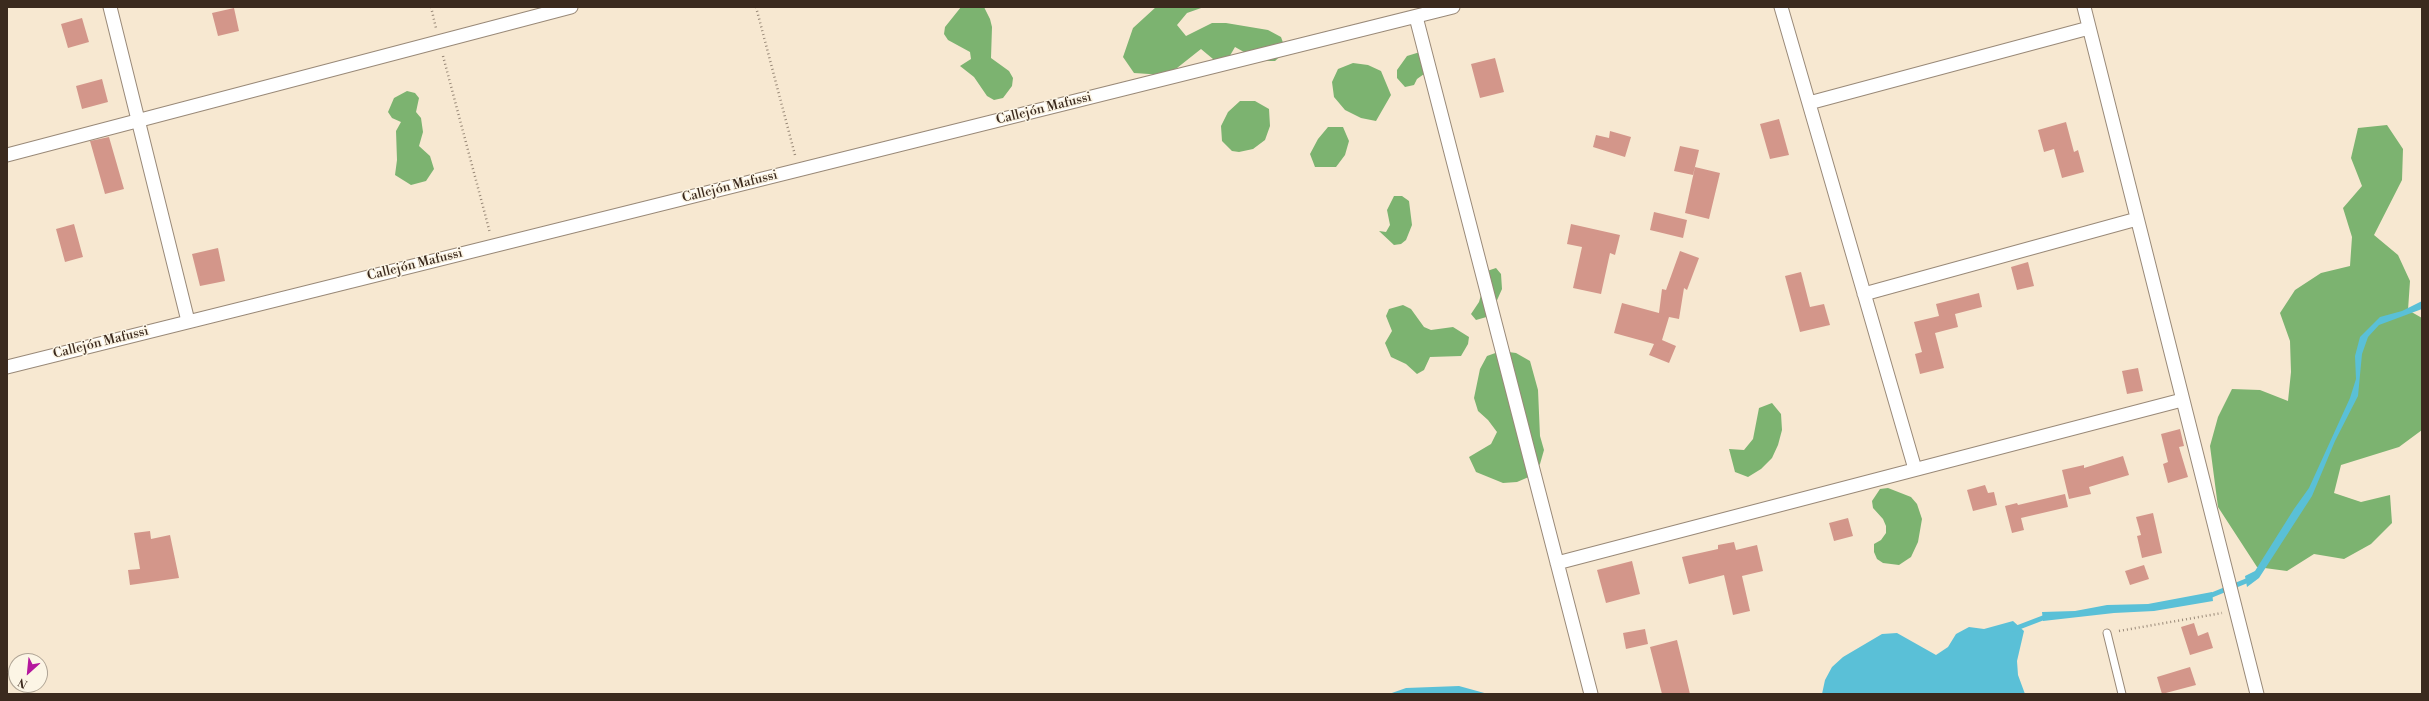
<!DOCTYPE html>
<html>
<head>
<meta charset="utf-8">
<style>
  body { margin:0 }
  #map { position:relative; width:2429px; height:701px; overflow:hidden; background:#f7e8d1; font-family:"Libre Bodoni",serif }
  canvas { display:block }
  .frame { position:absolute; inset:0; border:8px solid #3b2a1e; pointer-events:none }
  .north { position:absolute; left:8px; top:653px; width:40px; height:40px; box-sizing:border-box; background:#fcf5e5; border:1px solid #afa495; border-radius:50%; rotate:207deg; font-size:11px; font-weight:700; line-height:16px; text-align:center; color:#3b2a1e }
  .north::after { content:''; display:block; margin:auto; width:14px; height:18px; background:#b5179e; clip-path:polygon(50% 0,100% 100%,50% 72%,0 100%) }
</style>
</head>
<body>
<div id="map">
<canvas width="2429" height="701"></canvas>
<div class="frame"></div>
<div class="north">N</div>
</div>
<script>
const c = document.querySelector('canvas').getContext('2d');
c.lineJoin = 'round';
function paint(path, color) { c.fillStyle = color; c.fill(path, 'evenodd'); }
const toPath = rows => new Path2D(rows.map(r => 'M' + r).join(''));
function trace(path, color, width, dash) { c.strokeStyle = color; c.lineWidth = width; c.lineCap = dash ? 'butt' : 'round'; c.setLineDash(dash || []); c.stroke(path); }
function write(font, color, halo, rows, align = 'center') {
  c.font = font + ' "Libre Bodoni",serif'; c.lineWidth = 3; c.setLineDash([]); c.textBaseline = 'middle'; c.strokeStyle = halo; c.fillStyle = color; for (const [text, x, y, turn = 0] of rows) {
    c.save(); c.translate(x, y); c.rotate((+turn || 0) * Math.PI / 180); c.textAlign = isNaN(turn) ? turn : align; if (halo) c.strokeText(text, 0, 0); c.fillText(text, 0, 0); c.restore();
  }
}
const forest = toPath([
  [961,7,984,7,990,19,992,27,991,58,1009,71,1013,78,1012,86,1003,98,994,100,987,96,974,77,960,66,971,59,970,52,948,40,944,34,945,27],
  [1156,7,1204,7,1187,13,1177,25,1186,36,1212,23,1226,23,1268,30,1281,37,1286,51,1275,61,1260,61,1235,47,1228,59,1213,59,1201,49,1177,68,1164,75,1134,73,1123,57,1133,28],
  [1420,52,1424,74,1417,79,1414,85,1405,87,1397,78,1397,70,1407,56],
  [1353,63,1368,65,1381,71,1391,95,1376,121,1361,118,1345,110,1334,97,1332,82,1338,69],
  [407,91,415,93,419,98,416,112,421,118,423,132,419,146,430,156,434,169,426,181,411,185,395,175,397,160,396,131,401,122,392,118,388,112,394,98],
  [1240,101,1255,101,1269,109,1270,126,1265,140,1253,149,1239,152,1232,151,1222,141,1221,126,1228,112],
  [2387,125,2403,149,2402,180,2374,235,2398,255,2410,281,2408,310,2422,318,2422,430,2399,447,2341,465,2334,493,2361,502,2390,495,2392,523,2371,544,2344,559,2314,554,2287,571,2257,567,2218,507,2210,446,2218,417,2232,389,2260,390,2288,401,2291,372,2290,341,2280,313,2295,290,2321,273,2350,266,2352,237,2343,208,2362,186,2351,158,2358,128],
  [1328,127,1343,127,1349,141,1345,155,1336,167,1315,167,1310,154,1318,139],
  [1394,196,1402,196,1409,201,1412,225,1406,240,1401,244,1394,245,1379,231,1386,232,1390,225,1387,210],
  [1496,268,1501,274,1502,289,1490,316,1476,320,1471,314,1479,302,1481,295,1478,280,1481,273],
  [1403,305,1411,309,1424,327,1431,330,1453,327,1469,337,1468,344,1461,356,1430,357,1424,370,1417,374,1406,364,1391,357,1385,343,1392,331,1386,316,1389,309],
  [1501,351,1516,353,1530,361,1538,390,1540,436,1544,450,1540,464,1531,476,1517,482,1503,483,1476,472,1469,457,1491,444,1497,432,1488,420,1478,411,1474,398,1480,369,1487,356],
  [1772,403,1781,414,1782,430,1778,445,1772,458,1761,469,1748,477,1735,472,1729,449,1744,450,1753,439,1759,408],
  [1888,488,1911,497,1917,504,1922,519,1918,542,1911,557,1899,565,1883,563,1877,559,1874,552,1874,544,1881,540,1886,533,1886,526,1883,519,1873,508,1872,501,1880,489]
]);
const water = toPath([
  [2422,301,2422,309,2379,325,2368,337,2362,354,2358,396,2335,441,2312,496,2259,578,2247,587,2245,576,2255,571,2294,509,2309,488,2350,398,2356,379,2355,356,2360,337,2380,317,2402,311],
  [2212,592,2213,601,2154,611,2114,613,2043,621,2042,612,2075,611,2107,605,2148,604],
  [2013,621,2024,631,2017,661,2018,675,2025,694,1822,694,1825,680,1832,667,1843,657,1882,634,1897,633,1936,655,1948,647,1956,634,1969,627,1984,629],
  [1459,686,1488,694,1389,694,1406,688]
]);
const stream = toPath([
  [2207,597,2251,579],
  [2014,629,2048,616]
]);
const building = toPath([
  [234,8,239,31,218,36,212,13],
  [82,18,89,42,68,48,61,24],
  [1495,58,1504,92,1480,98,1471,64],
  [102,79,108,102,82,109,76,86],
  [1779,119,1789,155,1770,159,1760,124],
  [2066,122,2074,152,2078,150,2084,172,2062,178,2054,149,2044,152,2038,130],
  [1610,131,1631,137,1625,157,1593,147,1596,135,1609,138],
  [109,137,124,189,105,194,90,141],
  [1680,146,1699,150,1693,175,1674,171],
  [1695,167,1720,173,1709,219,1685,213],
  [1654,212,1687,220,1683,238,1650,230],
  [74,224,83,257,65,262,56,229],
  [1571,224,1620,235,1615,255,1610,253,1601,294,1573,288,1582,247,1567,244],
  [218,248,225,281,200,286,192,254],
  [1680,251,1699,258,1687,290,1684,288,1679,319,1669,317,1662,340,1676,346,1669,363,1649,355,1654,344,1614,333,1622,303,1659,313,1662,289,1666,290],
  [2028,262,2034,286,2017,290,2011,267],
  [1801,272,1810,307,1824,304,1830,325,1800,332,1785,276],
  [1979,293,1982,307,1955,314,1958,327,1935,333,1944,368,1920,374,1915,354,1922,352,1914,322,1939,316,1936,304],
  [2138,368,2143,391,2127,394,2122,371],
  [2180,429,2184,446,2179,447,2188,477,2168,483,2163,464,2168,462,2161,434],
  [2123,456,2129,475,2089,487,2091,494,2069,499,2062,470,2084,465,2084,468],
  [1985,485,1988,493,1994,492,1997,505,1973,511,1967,490],
  [2065,494,2068,507,2021,518,2024,530,2012,533,2005,506,2017,503,2018,505],
  [2153,513,2162,553,2142,558,2137,536,2141,535,2136,517],
  [1848,518,1853,536,1834,541,1829,523],
  [150,531,151,539,170,535,179,578,130,585,128,570,140,569,134,533],
  [1734,542,1736,550,1757,545,1763,571,1742,576,1750,611,1733,615,1724,575,1689,584,1682,557,1718,549,1718,545],
  [1632,561,1640,594,1606,603,1597,570],
  [2144,565,2149,579,2130,585,2125,571],
  [2194,623,2198,636,2208,632,2213,648,2190,655,2181,627],
  [1645,629,1648,644,1626,649,1623,633],
  [1677,640,1690,694,1662,694,1650,647],
  [2190,667,2196,685,2162,694,2157,677]
]);
const path = toPath([
  [431,7,436,28],
  [756,7,795,155],
  [443,56,490,233],
  [2119,631,2222,613]
]);
const service = toPath([
  [2107,633,2122,694]
]);
const minor = toPath([
  [110,7,188,321],
  [1781,7,1915,469],
  [2084,7,2257,694],
  [1416,17,1591,694],
  [1809,103,2089,28],
  [7,155,571,7],
  [1864,294,2137,219],
  [7,367,1453,7],
  [1557,563,2182,400]
]);
const streetNames = [
  ["Callejón Mafussi",1044,109,-14],
  ["Callejón Mafussi",730,187,-14],
  ["Callejón Mafussi",415,265,-14],
  ["Callejón Mafussi",101,343,-14]
];
paint(forest, '#7cb370');
paint(water, '#5ac0d7');
trace(stream, '#5ac0d7', 5);
paint(building, '#d3968a');
trace(service, '#998978', 9);
trace(minor, '#998978', 15);
trace(path, '#998978', 2.5, [1, 3]);
trace(service, '#fff', 7);
trace(minor, '#fff', 13);
write('13px', '#3b2a1e', '#fcf5e5', streetNames);
</script>
</body>
</html>
